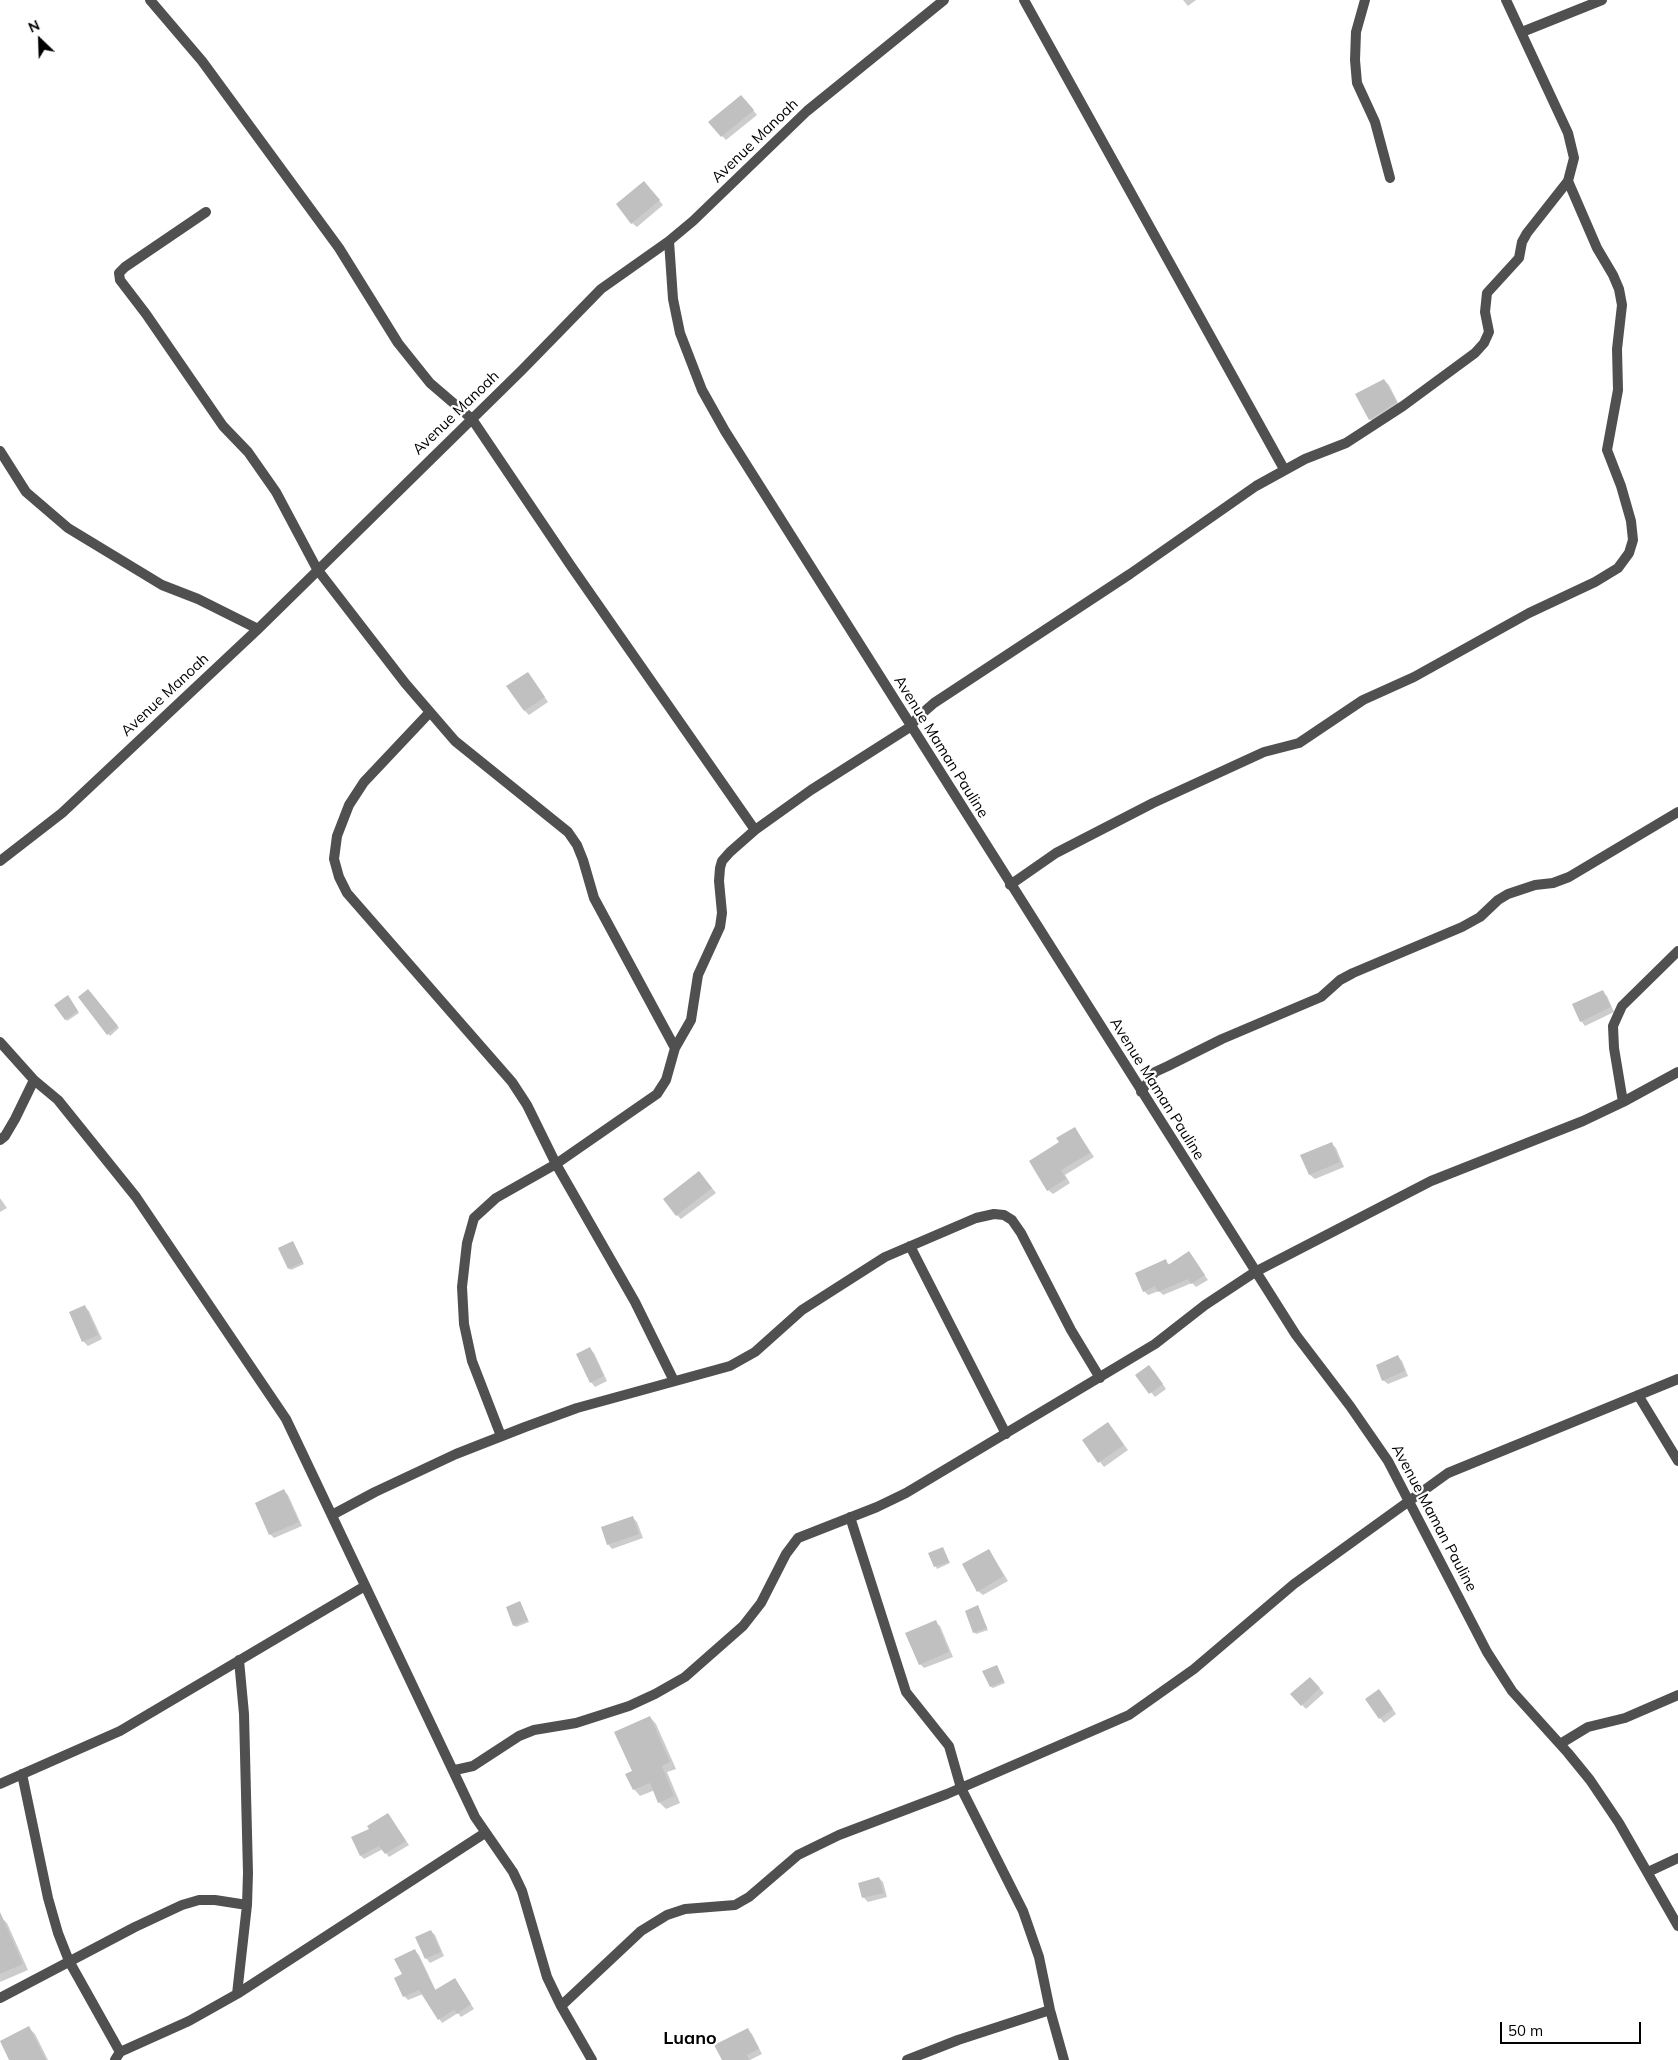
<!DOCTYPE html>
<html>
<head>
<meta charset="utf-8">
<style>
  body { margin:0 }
  #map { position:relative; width:1678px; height:2060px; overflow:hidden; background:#fff; font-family:Mulish,sans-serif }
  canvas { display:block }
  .north { position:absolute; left:15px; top:15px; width:50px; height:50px; -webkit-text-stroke:4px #fff; paint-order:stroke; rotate:336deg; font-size:14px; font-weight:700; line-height:20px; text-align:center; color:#000 }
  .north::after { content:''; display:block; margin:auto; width:18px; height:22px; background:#000; clip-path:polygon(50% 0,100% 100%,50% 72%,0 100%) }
  .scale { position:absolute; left:1500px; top:2022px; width:141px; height:22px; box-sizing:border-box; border:2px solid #000; border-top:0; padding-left:6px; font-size:15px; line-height:18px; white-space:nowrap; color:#000; -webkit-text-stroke:4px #fff; paint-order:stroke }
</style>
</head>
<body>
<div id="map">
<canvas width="1678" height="2060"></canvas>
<div class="north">N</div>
<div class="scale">50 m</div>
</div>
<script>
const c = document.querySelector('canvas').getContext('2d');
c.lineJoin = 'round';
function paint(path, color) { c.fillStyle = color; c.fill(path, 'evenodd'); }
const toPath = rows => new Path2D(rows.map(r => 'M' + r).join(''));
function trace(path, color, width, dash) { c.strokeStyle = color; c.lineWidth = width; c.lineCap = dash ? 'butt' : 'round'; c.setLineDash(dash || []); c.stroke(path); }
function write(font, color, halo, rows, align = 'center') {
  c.font = font + ' Mulish,sans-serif'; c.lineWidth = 4.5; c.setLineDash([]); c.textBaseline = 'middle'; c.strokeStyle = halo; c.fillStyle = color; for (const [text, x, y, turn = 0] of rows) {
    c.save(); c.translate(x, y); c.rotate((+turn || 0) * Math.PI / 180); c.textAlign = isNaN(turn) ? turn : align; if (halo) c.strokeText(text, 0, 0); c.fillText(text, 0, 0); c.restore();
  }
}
const shadow = toPath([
  [1183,0,1196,0,1188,6],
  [746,101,757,115,726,140,722,136],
  [648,187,663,205,637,227,632,223],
  [1384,380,1389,385,1400,407,1374,424,1370,419],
  [528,673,548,702,529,715,525,711],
  [1602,991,1607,996,1614,1012,1585,1026,1581,1021],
  [90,992,119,1028,110,1036,79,997],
  [69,999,79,1013,67,1021,66,1019],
  [1075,1128,1094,1157,1065,1175,1070,1183,1053,1194,1048,1190,1061,1143],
  [1331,1143,1336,1148,1344,1167,1315,1179,1310,1175,1302,1156],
  [703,1177,716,1193,681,1219,677,1215],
  [0,1198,7,1208,0,1212],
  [293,1243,304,1264,291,1270,289,1268],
  [1189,1253,1208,1280,1196,1287,1192,1283,1163,1295,1159,1291,1148,1295,1144,1291,1165,1261,1170,1265],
  [85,1307,89,1311,102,1339,88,1346,83,1341],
  [590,1349,594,1353,607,1381,595,1387,591,1382],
  [1398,1357,1402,1361,1408,1376,1388,1384,1383,1380],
  [1153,1370,1166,1389,1155,1397,1137,1375],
  [1112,1428,1128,1450,1104,1467,1083,1440],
  [284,1491,288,1495,302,1526,274,1538,270,1534],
  [633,1518,637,1522,643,1538,612,1549,608,1544],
  [944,1550,950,1563,937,1569,930,1554],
  [989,1550,1008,1581,983,1595,978,1591],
  [520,1602,529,1622,516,1627,514,1625],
  [978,1607,988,1630,976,1634,974,1632],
  [935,1622,940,1626,953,1657,924,1668,920,1664],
  [998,1668,1005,1683,993,1688,991,1687],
  [1310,1678,1324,1693,1306,1709,1302,1705],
  [1383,1695,1396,1714,1384,1723,1380,1718],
  [650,1717,656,1724,676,1769,667,1772,680,1803,666,1809,659,1802,655,1790,640,1796,634,1789,633,1772],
  [388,1814,409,1845,389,1857,383,1849,364,1859,361,1856,370,1830],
  [879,1878,883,1882,887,1897,868,1902,864,1898],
  [1,1917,7,1923,28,1970,0,1982],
  [431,1931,435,1935,444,1956,430,1963,426,1958],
  [415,1951,419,1955,436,1991,455,1980,474,2009,461,2017,458,2013,442,2023,423,1994,408,2000,404,1996,404,1975],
  [28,2027,35,2034,48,2060,10,2060],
  [747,2029,752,2034,762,2054,750,2060,723,2060]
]);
const building = toPath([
  [741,95,754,110,721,137,708,122],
  [644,181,660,200,631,224,616,204],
  [1384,379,1397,402,1369,420,1355,394],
  [528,672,545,697,524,711,506,686],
  [88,989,118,1026,107,1035,78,997],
  [1603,990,1611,1007,1580,1022,1572,1004],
  [68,995,78,1011,65,1020,54,1005],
  [1075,1127,1090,1153,1061,1170,1066,1179,1047,1191,1029,1161,1059,1142,1056,1138],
  [1332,1142,1340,1162,1309,1175,1300,1155],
  [699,1171,712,1188,676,1216,663,1199],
  [293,1241,303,1262,288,1269,278,1248],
  [1189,1251,1205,1275,1191,1284,1188,1279,1158,1292,1155,1286,1143,1292,1135,1273,1166,1259,1168,1265],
  [85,1305,98,1335,82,1342,69,1312],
  [590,1347,604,1376,590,1383,576,1354],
  [1398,1355,1405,1371,1382,1381,1376,1365],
  [1149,1365,1163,1384,1149,1394,1135,1375],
  [1108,1422,1124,1445,1098,1463,1082,1440],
  [284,1489,299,1522,269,1535,255,1503],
  [633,1516,639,1534,607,1545,601,1527],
  [943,1547,949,1562,934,1567,928,1553],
  [989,1549,1004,1576,977,1592,962,1564],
  [520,1601,528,1620,513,1626,506,1607],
  [978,1605,987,1628,973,1633,965,1611],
  [936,1620,949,1652,919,1665,905,1633],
  [997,1665,1004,1681,990,1687,982,1671],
  [1310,1677,1320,1688,1301,1706,1290,1694],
  [1379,1689,1393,1709,1379,1719,1365,1699],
  [650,1716,670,1762,662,1766,674,1796,658,1803,650,1783,633,1790,625,1774,632,1771,614,1732],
  [388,1813,406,1841,385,1854,379,1846,360,1856,351,1837,369,1829,367,1826],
  [879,1877,884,1893,862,1898,858,1883],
  [0,1912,23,1964,0,1974],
  [431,1930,441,1952,425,1959,415,1937],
  [415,1949,435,1990,455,1978,471,2004,457,2014,454,2010,438,2020,419,1990,403,1997,394,1978,402,1974,394,1959],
  [29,2026,46,2060,9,2060,0,2041],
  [748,2028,759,2049,747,2055,749,2060,722,2060,714,2045]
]);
const minor = toPath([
  [150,0,202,61,339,248,398,343,430,383,472,419,571,566,755,830],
  [1024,0,1284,469],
  [1365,0,1356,32,1355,60,1357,83,1375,122,1390,178],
  [1522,32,1602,0],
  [206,212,125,267,119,273,120,280,146,314,223,426,248,452,276,492,317,569,405,683,455,741,568,832,577,845,583,860,594,898,675,1048],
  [669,241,673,299,680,333,702,390,725,431,1296,1335,1350,1406,1388,1461,1487,1652,1512,1691,1568,1753,1590,1780,1619,1823,1678,1926],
  [0,451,26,492,68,528,162,585,198,599,258,629],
  [430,712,364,782,349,805,337,836,334,859,339,877,347,893,512,1082,527,1105,556,1164,635,1302,674,1381],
  [0,861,62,813,258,629,522,370,601,289,669,241,693,221,807,111,944,0],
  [1010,885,1056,853,1153,803,1264,752,1299,743,1363,700,1414,677,1529,613,1595,582,1618,568,1629,553,1633,540,1631,521,1621,486,1607,450,1618,390,1617,349,1622,305,1619,289,1613,275,1597,248,1568,181],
  [0,1042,34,1080,58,1100,136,1197,286,1419,475,1817,513,1872,522,1891,547,1977,561,2006,592,2060],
  [1141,1092,1155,1072,1168,1066,1222,1039,1321,997,1340,980,1353,973,1462,927,1480,917,1498,900,1508,894,1535,885,1553,883,1569,877,1678,812],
  [1623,1102,1614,1048,1613,1026,1622,1006,1678,951],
  [0,1140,5,1136,15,1119,34,1080],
  [910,1246,1006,1434],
  [1638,1395,1678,1461],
  [501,1436,472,1361,464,1324,462,1287,467,1243,474,1218,496,1198,556,1164,657,1094,666,1080,675,1048,691,1020,698,975,720,927,722,913,719,881,720,868,722,861,730,852,755,830,811,790,910,727,918,717,934,703,1130,574,1256,486,1305,459,1346,443,1403,406,1475,353,1484,343,1489,332,1485,312,1487,293,1519,258,1522,242,1527,233,1568,181,1574,158,1568,133,1506,0],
  [332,1515,375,1492,456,1454,525,1427,577,1408,730,1366,755,1352,802,1310,885,1257,976,1218,994,1214,1004,1215,1012,1220,1021,1233,1071,1330,1100,1378],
  [850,1517,906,1692,949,1746,961,1788,1023,1911,1039,1957,1050,2010,1064,2060],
  [1560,1744,1588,1727,1625,1718,1678,1695],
  [455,1770,473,1766,519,1736,534,1730,576,1723,629,1706,655,1694,685,1677,743,1626,761,1603,786,1554,798,1538,877,1507,906,1493,1155,1344,1205,1305,1255,1272,1431,1181,1583,1121,1623,1102,1678,1072],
  [22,1774,48,1898,58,1933,69,1961,120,2052],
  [0,1784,120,1731,365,1586],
  [1648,1872,1678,1858],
  [237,1994,247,1905,248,1873,244,1714,239,1660],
  [0,1998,135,1927,182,1905,199,1900,215,1900,247,1905],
  [561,2006,641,1931,667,1915,685,1909,735,1905,749,1897,798,1855,839,1835,947,1794,1129,1715,1194,1669,1294,1584,1448,1473,1678,1379],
  [115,2060,120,2052,189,2021,237,1994,485,1833],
  [907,2060,958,2040,1050,2010]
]);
const streetNames = [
  ["Avenue Manoah",755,141,-44],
  ["Avenue Manoah",456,413,-44],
  ["Avenue Manoah",165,695,-43],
  ["Avenue Maman Pauline",941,747,58],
  ["Avenue Maman Pauline",1157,1089,58],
  ["Avenue Maman Pauline",1434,1518,62]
];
const quarterNames = [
  ["Luano",690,2039]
];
paint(shadow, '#0003');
paint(building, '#c0c0c0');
trace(minor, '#505050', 10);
write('15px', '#000', '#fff', streetNames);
write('bold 18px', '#000', '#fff', quarterNames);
</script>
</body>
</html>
